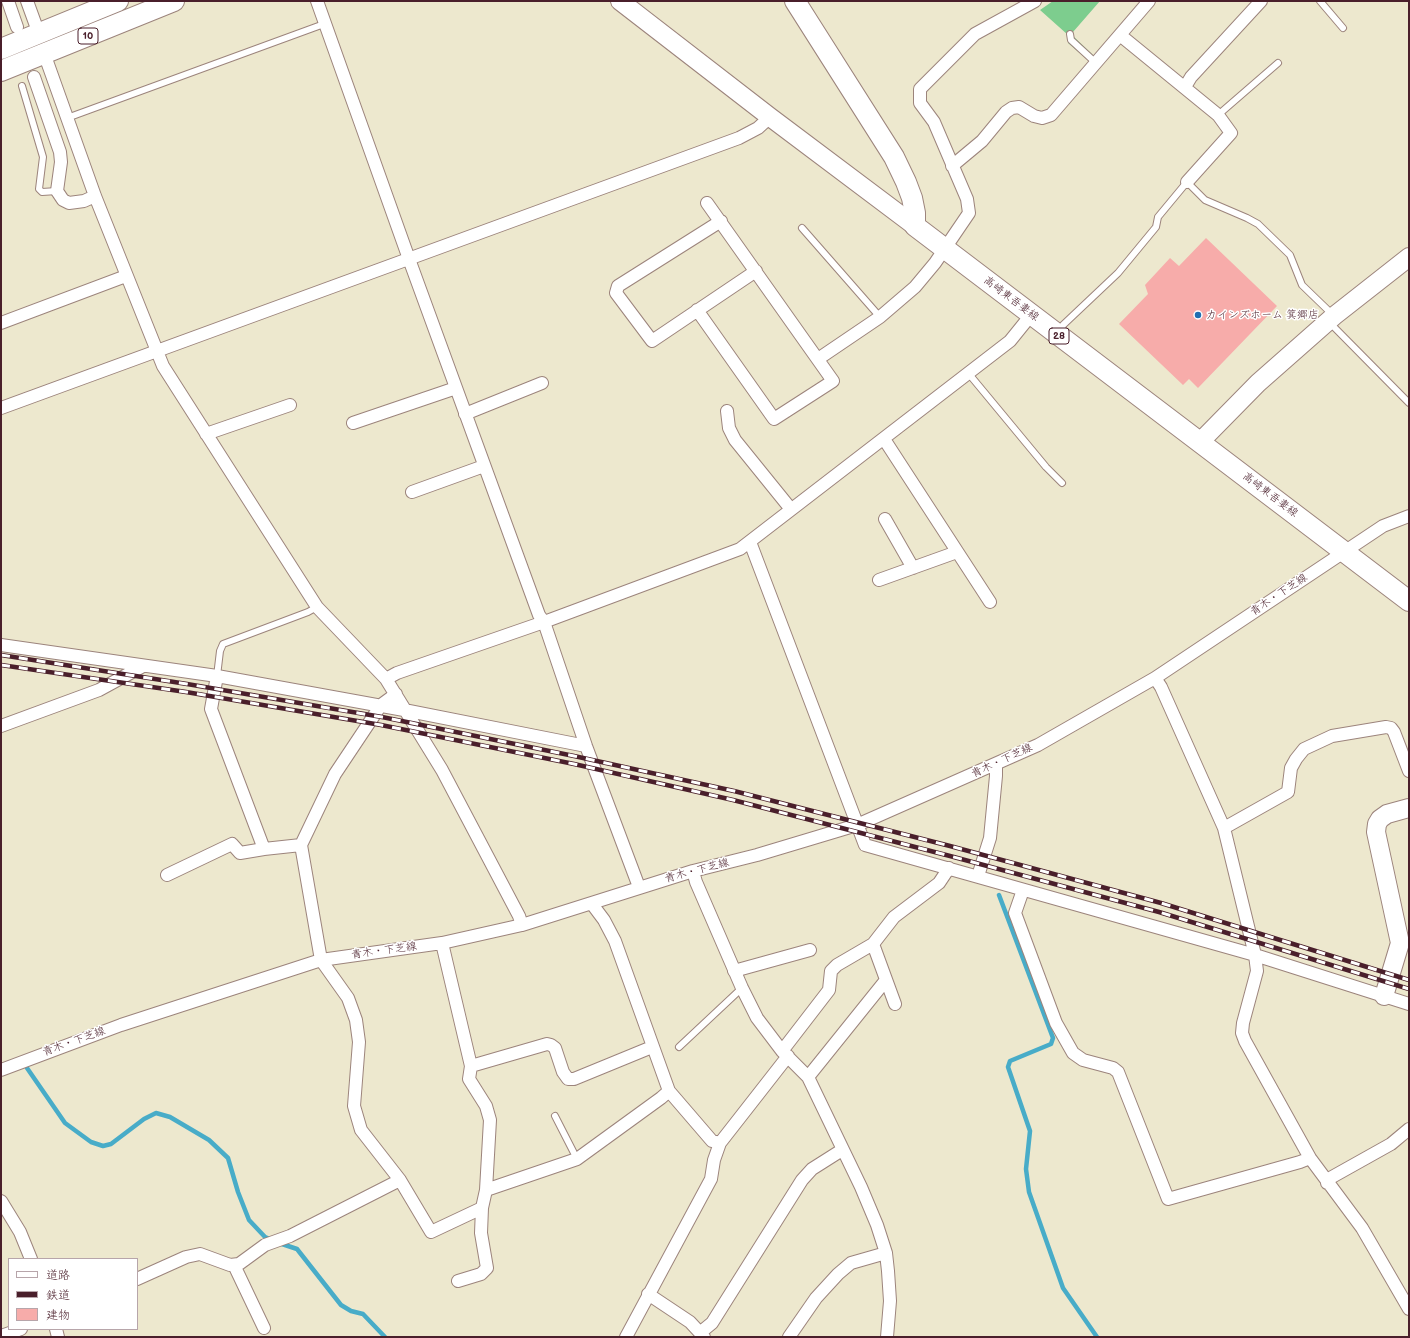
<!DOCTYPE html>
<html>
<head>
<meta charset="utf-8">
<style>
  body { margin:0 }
  #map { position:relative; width:1410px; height:1338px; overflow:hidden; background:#ede8ce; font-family:"Balsamiq Sans","Klee One",sans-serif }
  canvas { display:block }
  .frame { position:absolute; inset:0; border:2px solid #4a1f2b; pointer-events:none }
  .legend { position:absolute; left:8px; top:1258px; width:130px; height:72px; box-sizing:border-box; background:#fff; border:1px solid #b7a5aa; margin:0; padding:5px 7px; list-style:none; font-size:12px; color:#4a1f2b }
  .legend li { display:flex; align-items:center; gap:8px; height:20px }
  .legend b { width:20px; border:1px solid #b7a5aa }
</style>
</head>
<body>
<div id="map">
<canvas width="1410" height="1338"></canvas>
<div class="frame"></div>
<ul class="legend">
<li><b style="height:5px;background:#fff"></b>道路</li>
<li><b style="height:5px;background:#4a1f2b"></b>鉄道</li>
<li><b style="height:11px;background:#f7acaa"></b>建物</li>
</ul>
</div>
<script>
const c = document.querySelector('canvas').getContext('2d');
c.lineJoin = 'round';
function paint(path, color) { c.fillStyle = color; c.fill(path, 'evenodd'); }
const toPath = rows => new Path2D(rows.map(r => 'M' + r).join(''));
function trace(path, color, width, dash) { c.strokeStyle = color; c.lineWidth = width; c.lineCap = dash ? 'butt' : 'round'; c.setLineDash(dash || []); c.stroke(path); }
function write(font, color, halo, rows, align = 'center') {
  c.font = font + ' "Balsamiq Sans","Klee One",sans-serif'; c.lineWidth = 3; c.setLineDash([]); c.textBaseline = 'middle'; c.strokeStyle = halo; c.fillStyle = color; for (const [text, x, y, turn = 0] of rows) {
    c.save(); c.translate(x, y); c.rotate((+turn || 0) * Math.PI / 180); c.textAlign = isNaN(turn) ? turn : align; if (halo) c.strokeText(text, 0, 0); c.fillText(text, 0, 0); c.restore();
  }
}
const green = toPath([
  [1053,1,1100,1,1073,32,1073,36,1094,56,1089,61,1068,43,1068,35,1040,10]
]);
const stream = toPath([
  [999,895,1053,1038,1051,1044,1010,1061,1008,1067,1030,1131,1026,1169,1029,1192,1063,1288,1097,1337],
  [27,1068,65,1123,91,1142,103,1146,111,1144,144,1119,156,1113,170,1117,209,1140,228,1158,238,1192,249,1220,265,1237,272,1240],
  [279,1243,297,1249,341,1305,351,1311,363,1314,385,1337]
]);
const building = toPath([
  [1206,238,1277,306,1198,388,1189,379,1183,385,1119,324,1148,294,1145,285,1170,258,1179,266]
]);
const lane = toPath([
  [1320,1,1343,28],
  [1070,34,1071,40,1096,63],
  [22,86,43,157,39,189,42,192,57,191],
  [1218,115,1278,63],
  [67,118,324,24],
  [802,228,880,317],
  [1330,323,1409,403],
  [1059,331,1063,325,1118,273,1156,227,1158,217,1187,182,1205,200,1247,218,1258,224,1290,255,1302,285,1333,315],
  [969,374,1046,467,1062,483],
  [217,676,220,651,223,644,308,612,317,607],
  [679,1047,742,988],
  [555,1116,577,1159]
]);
const street = toPath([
  [8,1,17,27],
  [27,1,39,34],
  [317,1,409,259,539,615,544,622,586,746,639,887],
  [1120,35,1218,115,1231,133,1187,182],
  [44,53,95,196,163,366,317,607,386,679,442,770,519,916,522,925],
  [34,77,60,152,61,162,57,191,63,200,69,203,84,201,95,196],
  [1185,87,1191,77,1261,1],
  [952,166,982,141,1006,112,1012,108,1019,107,1034,116,1042,118,1051,115,1149,1],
  [721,221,618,286,616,293,652,341,756,271],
  [697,310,774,419,833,381,707,203],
  [1,323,126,276],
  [818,359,880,317,915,287,935,263,969,213,967,199,934,122,920,103,920,89,975,34,1035,1],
  [1,408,739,138,758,128,770,117],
  [727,411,729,428,735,440,790,508],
  [465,414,542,383],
  [353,423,456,388],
  [206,434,290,405],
  [884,439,990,602],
  [412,492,484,466],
  [885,519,913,568],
  [750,542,865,845,1255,955,1409,1004],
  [879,580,957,552],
  [1,645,217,676,404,710,586,746],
  [217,676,211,709,264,849,301,845],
  [1155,678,1161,687,1224,828,1255,955,1257,971,1243,1023,1242,1033,1245,1041,1310,1158,1362,1228,1409,1309],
  [386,679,397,673,544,622,740,549,1010,341,1031,315],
  [396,694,381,705,335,774,301,845,321,960,348,998,356,1020,359,1042,354,1106,361,1130,400,1180,431,1232,482,1208],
  [1,726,99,690,143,666],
  [1224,828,1288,792,1291,768,1296,759,1304,749,1332,736,1386,727,1391,728,1394,732,1409,771],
  [693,871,696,882,742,988,757,1018,782,1051,808,1077,861,1187,877,1225,886,1253,888,1271,890,1301,887,1337],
  [167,875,232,844,240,853,264,849],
  [978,876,990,838,996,776,996,765],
  [1023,890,1015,913,1056,1023,1073,1053,1083,1060,1113,1068,1118,1072,1168,1199,1300,1162,1310,1158],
  [592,904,604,920,615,941,669,1091,712,1141,720,1143],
  [442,943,471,1066,469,1079,486,1106,490,1120,486,1190,482,1208,481,1233,487,1268,481,1274,458,1281],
  [873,944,895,1004],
  [734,971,810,950],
  [782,1051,829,990,831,971,837,965,873,944,894,917,939,883,949,868],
  [471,1066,547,1044,551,1045,555,1048,563,1072,568,1079,574,1079,652,1047],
  [1,1070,121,1025,321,960,442,943,522,925,693,871,757,855,857,825,1038,745,1155,678,1383,526,1409,516],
  [808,1077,886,980],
  [1327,1183,1332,1177,1391,1144,1409,1129],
  [486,1190,577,1159,661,1098,669,1091],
  [1,1201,20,1232,31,1259],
  [234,1265,264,1328],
  [137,1279,186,1257,200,1254,230,1265,239,1264,265,1245,290,1236,400,1180],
  [648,1294,690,1322,704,1337],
  [56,1329,58,1337],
  [701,1332,712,1323,802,1180,812,1169,842,1150],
  [1,1336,21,1329],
  [626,1337,711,1179,714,1160,720,1143,788,1056],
  [789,1337,816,1298,838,1274,851,1263,886,1253]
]);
const secondary = toPath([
  [620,1,770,117,915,226],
  [1200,442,1258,383,1334,316,1409,257],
  [1384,996,1400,943,1376,832,1377,824,1380,819,1387,814,1409,808]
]);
const primary = toPath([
  [795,1,894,157,906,182,912,198,915,213,915,226,1409,601],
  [1,49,118,1],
  [1,71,174,1]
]);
const rail = toPath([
  [1,655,187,684,382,717,574,756,734,791,950,846,1161,903,1409,980],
  [1,665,186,692,381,725,574,764,733,800,950,856,1159,912,1409,989]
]);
const markers = [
  [1198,315,4,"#1f6fb2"]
];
const shields = [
  [88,36,20],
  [1059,336,20]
];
const shieldNames = [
  ["10",88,36],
  ["28",1059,336]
];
const streetNames = [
  ["高崎東吾妻線",1011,299,37],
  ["高崎東吾妻線",1270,495,37],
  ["青木・下芝線",1279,595,-34],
  ["青木・下芝線",1002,761,-25],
  ["青木・下芝線",697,871,-15],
  ["青木・下芝線",384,951,-8],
  ["青木・下芝線",74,1042,-20]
];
const poiNames = [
  ["カインズホーム 箕郷店",1206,315]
];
paint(green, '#7dcd8e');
trace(stream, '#48acc8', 4.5);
paint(building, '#f7acaa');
trace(lane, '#9c847c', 8);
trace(street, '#9c847c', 14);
trace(secondary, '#9c847c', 20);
trace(primary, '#9c847c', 22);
trace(lane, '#fff', 6);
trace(street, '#fff', 12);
trace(secondary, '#fff', 18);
trace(primary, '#fff', 20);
trace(rail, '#4a1f2b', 4.5);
trace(rail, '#fff', 3, [9]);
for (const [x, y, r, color] of markers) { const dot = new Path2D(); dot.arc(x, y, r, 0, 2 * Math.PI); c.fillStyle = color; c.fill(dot); trace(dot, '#fff', 1.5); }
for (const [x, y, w] of shields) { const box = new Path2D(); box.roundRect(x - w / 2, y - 8, w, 16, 3); c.fillStyle = '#fff'; c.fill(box); trace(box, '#4a1f2b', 1); }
write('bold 10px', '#4a1f2b', null, shieldNames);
write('11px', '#4a1f2b', '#fff', streetNames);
write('11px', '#4a1f2b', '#fff', poiNames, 'left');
</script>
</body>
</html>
